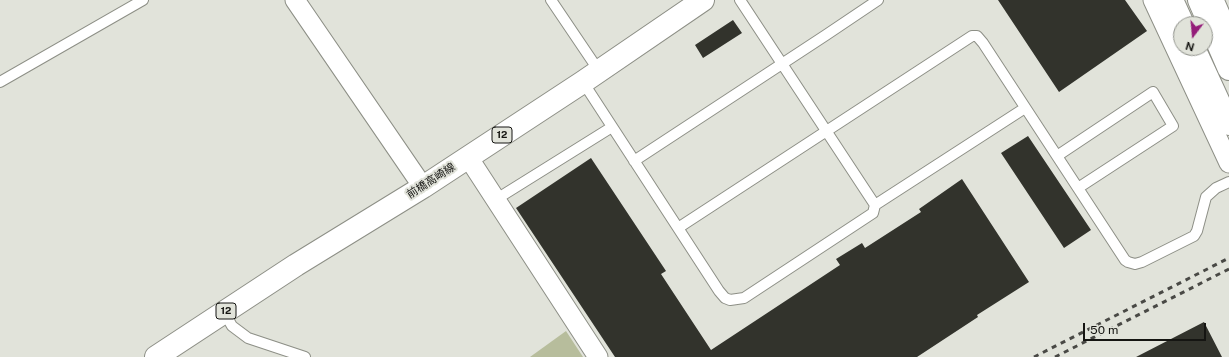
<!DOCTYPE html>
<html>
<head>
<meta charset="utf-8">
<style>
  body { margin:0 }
  #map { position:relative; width:1229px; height:357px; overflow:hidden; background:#e1e3da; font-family:"Public Sans",sans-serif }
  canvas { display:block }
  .north { position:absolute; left:1173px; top:16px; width:40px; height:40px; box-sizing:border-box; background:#e1e3da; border:1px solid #8f918a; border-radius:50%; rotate:196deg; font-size:11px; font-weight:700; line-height:16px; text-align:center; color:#151512 }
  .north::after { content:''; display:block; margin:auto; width:14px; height:18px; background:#941c79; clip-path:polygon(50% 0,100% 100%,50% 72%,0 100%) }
  .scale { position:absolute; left:1083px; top:323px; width:123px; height:18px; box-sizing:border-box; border:2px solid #151512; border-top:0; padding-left:5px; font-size:12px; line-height:14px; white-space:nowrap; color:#151512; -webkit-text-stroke:3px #e1e3da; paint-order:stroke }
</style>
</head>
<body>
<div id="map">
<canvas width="1229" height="357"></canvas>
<div class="north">N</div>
<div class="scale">50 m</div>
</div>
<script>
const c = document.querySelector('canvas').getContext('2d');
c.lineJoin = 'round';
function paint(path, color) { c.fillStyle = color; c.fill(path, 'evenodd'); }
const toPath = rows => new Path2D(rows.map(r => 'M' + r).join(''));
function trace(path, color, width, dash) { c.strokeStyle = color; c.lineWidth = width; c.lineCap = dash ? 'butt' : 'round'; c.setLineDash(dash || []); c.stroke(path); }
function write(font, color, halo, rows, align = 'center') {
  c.font = font + ' "Public Sans","Noto Sans JP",sans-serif'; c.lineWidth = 4; c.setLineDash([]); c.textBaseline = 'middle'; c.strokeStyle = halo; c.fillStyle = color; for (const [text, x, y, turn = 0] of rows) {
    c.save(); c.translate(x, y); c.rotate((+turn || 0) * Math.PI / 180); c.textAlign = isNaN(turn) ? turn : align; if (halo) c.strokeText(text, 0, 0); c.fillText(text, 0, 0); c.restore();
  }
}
const green = toPath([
  [566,331,583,357,530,357]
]);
const building = toPath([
  [998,0,1125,0,1147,31,1059,92],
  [733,20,742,33,703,58,695,45],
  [1028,136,1091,230,1064,248,1001,153],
  [591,158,666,271,661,274,711,350,840,265,836,259,862,243,865,248,921,212,919,209,962,179,1029,282,977,315,978,317,917,357,615,357,516,208],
  [1204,322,1222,357,1136,357]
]);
const lane = toPath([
  [551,0,599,71],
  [0,82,143,0],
  [583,82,719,291,725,298,730,300,744,298,873,213,875,205,740,0],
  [1057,156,1153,92,1173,126,1078,188],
  [634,161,826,35,878,0],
  [495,200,612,127],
  [875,205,1025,108],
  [678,228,972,36,977,36,983,43,1125,260,1128,262,1135,264,1142,262,1194,236,1197,231,1206,197,1216,188,1229,182],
  [224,312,232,326,248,338,305,357]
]);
const street = toPath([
  [295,0,423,187],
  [1153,0,1229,163],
  [1214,0,1229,34],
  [468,157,598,357]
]);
const secondary = toPath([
  [1172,0,1183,24],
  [1199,0,1229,69],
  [1194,48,1229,124]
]);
const primary = toPath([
  [156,357,296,265,423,187,583,82,703,0]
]);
const rail = toPath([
  [1034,357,1229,258],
  [1055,357,1229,269]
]);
const shields = [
  [502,135,20],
  [226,311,20]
];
const shieldNames = [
  ["12",502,135],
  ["12",226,311]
];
const streetNames = [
  ["前橋高崎線",431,181,-33]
];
paint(green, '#b7bd9c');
paint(building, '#32332c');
trace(lane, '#8d8f86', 12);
trace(street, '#8d8f86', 21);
trace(secondary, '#8d8f86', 24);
trace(primary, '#8d8f86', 24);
trace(lane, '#fff', 10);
trace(street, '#fff', 19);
trace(secondary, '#fff', 22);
trace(primary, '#fff', 22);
trace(rail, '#494945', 3, [5, 5]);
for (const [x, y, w] of shields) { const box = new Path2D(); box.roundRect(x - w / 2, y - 8, w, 16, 3); c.fillStyle = '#e1e3da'; c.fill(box); trace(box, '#151512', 1); }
write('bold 10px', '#151512', null, shieldNames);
write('11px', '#151512', '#e1e3da', streetNames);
</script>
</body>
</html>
